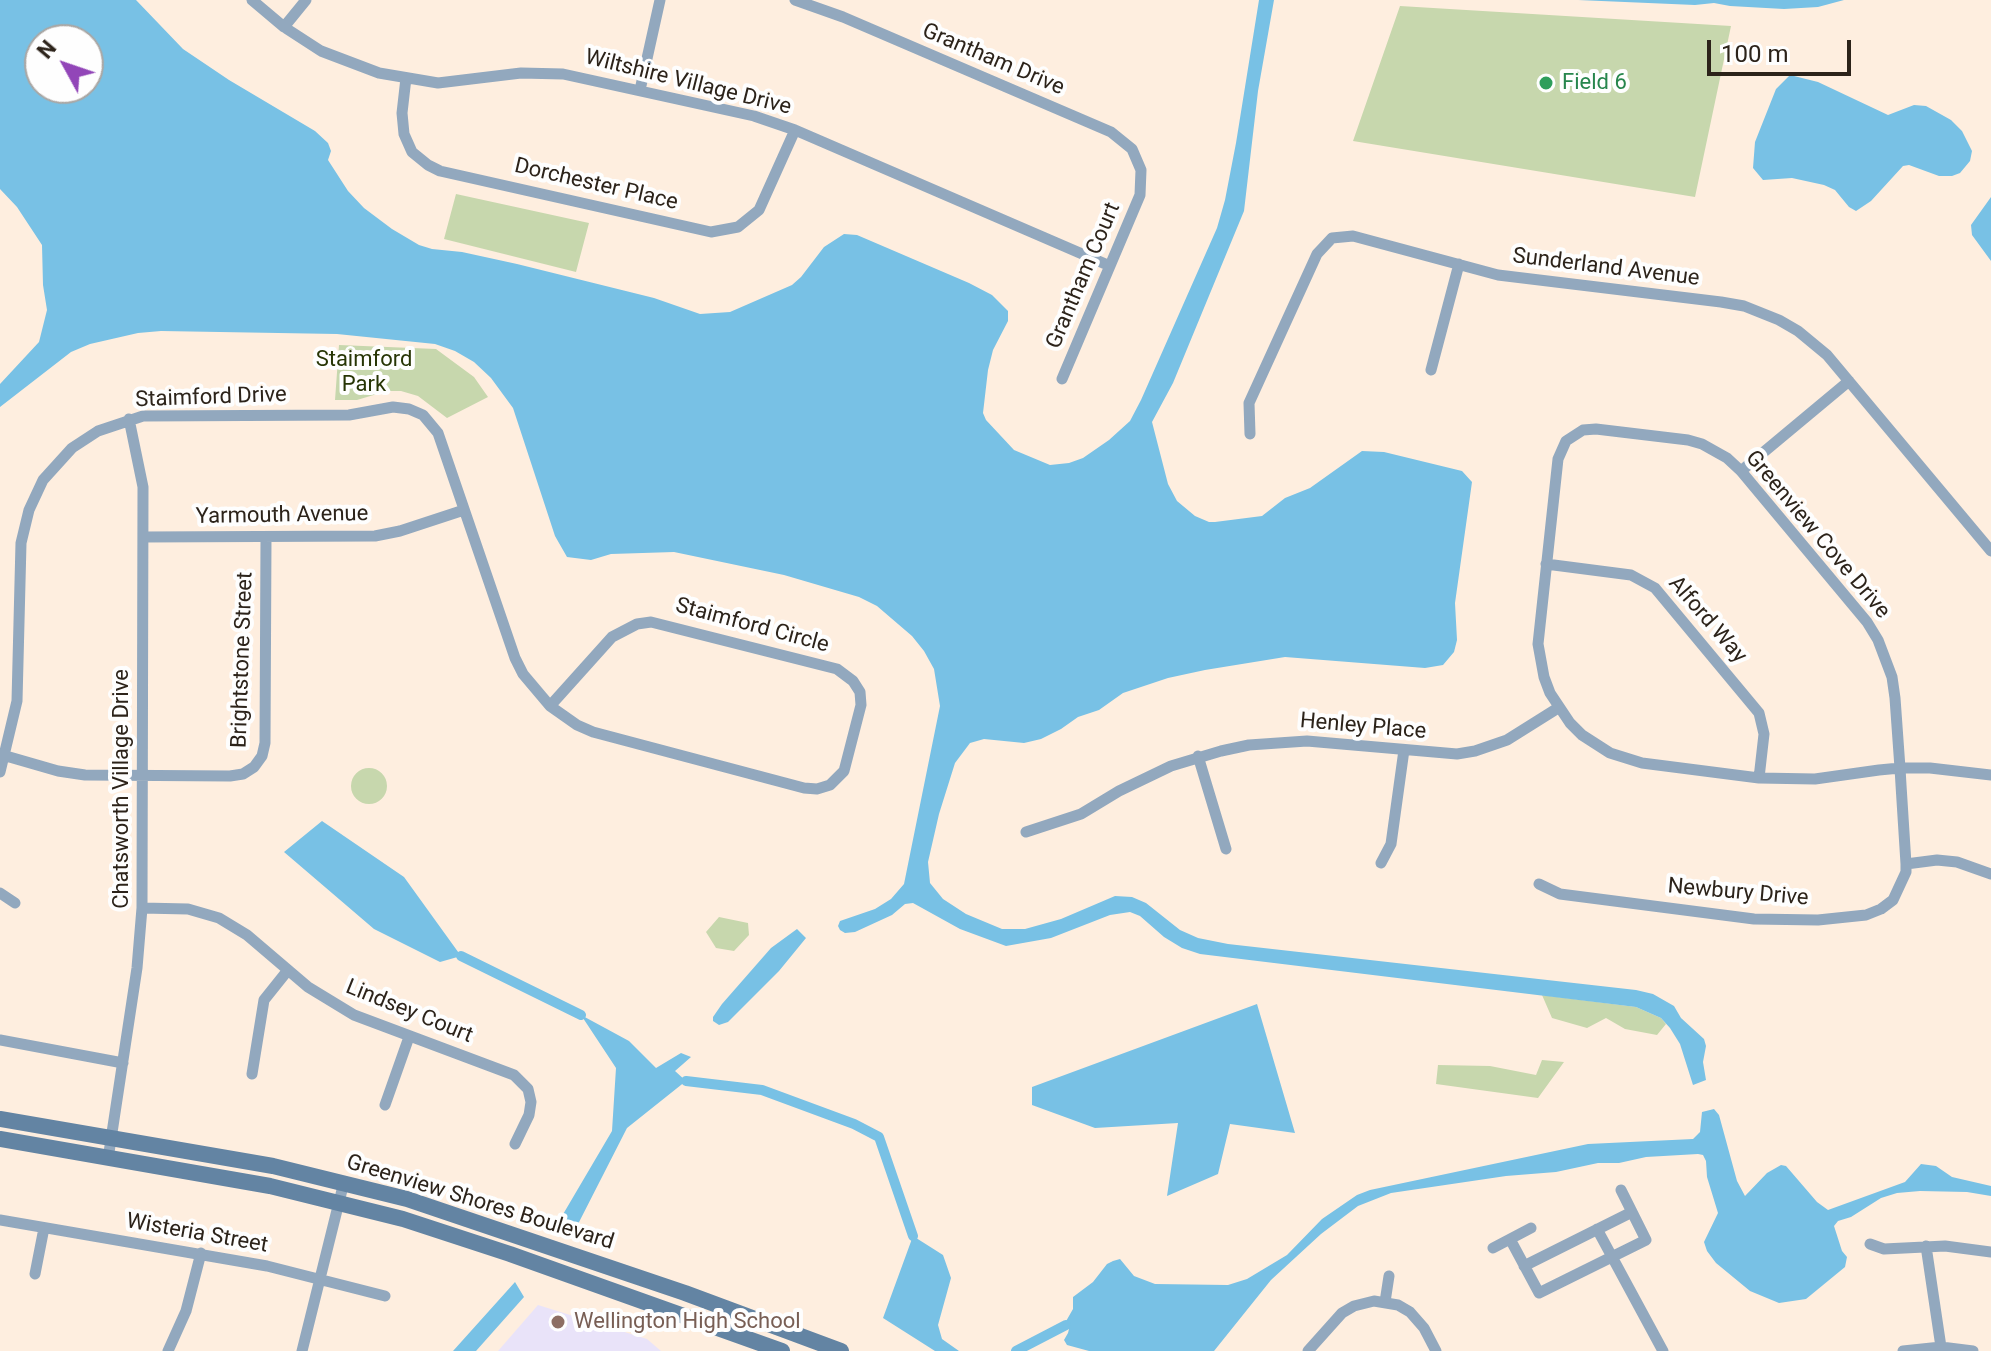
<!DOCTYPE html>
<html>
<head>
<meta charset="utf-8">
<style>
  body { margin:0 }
  #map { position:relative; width:1991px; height:1351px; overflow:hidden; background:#feeedf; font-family:Roboto,sans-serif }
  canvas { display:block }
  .north { position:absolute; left:24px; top:24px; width:80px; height:80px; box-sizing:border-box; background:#fefefe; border:2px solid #aaa6a3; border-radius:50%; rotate:310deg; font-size:22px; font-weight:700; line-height:32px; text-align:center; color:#2c231a }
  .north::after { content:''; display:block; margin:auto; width:28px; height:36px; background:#9246b8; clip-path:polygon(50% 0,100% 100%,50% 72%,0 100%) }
  .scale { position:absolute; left:1707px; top:40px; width:144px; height:36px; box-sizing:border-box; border:4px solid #2c231a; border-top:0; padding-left:10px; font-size:24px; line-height:28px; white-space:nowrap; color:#2c231a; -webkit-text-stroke:6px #fefefe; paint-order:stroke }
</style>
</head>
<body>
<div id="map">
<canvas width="1991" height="1351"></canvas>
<div class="north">N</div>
<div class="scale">100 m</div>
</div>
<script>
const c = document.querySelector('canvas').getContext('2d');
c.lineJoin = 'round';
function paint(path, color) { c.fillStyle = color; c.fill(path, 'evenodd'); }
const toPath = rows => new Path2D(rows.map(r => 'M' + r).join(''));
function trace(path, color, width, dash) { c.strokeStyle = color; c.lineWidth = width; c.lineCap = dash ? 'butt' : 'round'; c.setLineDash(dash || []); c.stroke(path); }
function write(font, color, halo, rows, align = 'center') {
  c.font = font + ' Roboto,sans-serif'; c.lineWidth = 8; c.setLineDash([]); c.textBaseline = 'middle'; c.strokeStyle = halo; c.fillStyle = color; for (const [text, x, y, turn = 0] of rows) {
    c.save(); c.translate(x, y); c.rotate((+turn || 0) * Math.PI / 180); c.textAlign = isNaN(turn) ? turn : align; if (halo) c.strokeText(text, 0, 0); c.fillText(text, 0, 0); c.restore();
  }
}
const education = toPath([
  [538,1305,647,1339,661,1351,498,1351]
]);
const green = toPath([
  [1400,6,1731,26,1695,197,1353,141],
  [456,194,589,223,576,272,444,239],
  [339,345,436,349,474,377,488,397,447,418,418,396,401,391,387,391,357,400,335,400],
  '351 786a18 18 0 1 1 36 0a18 18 0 1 1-36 0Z',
  [719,917,748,923,749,935,734,951,716,948,706,932],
  [1542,995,1636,1007,1661,1018,1666,1024,1657,1035,1625,1029,1606,1018,1587,1028,1552,1018],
  [1542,1060,1564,1062,1538,1098,1436,1084,1438,1065,1490,1066,1536,1075]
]);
const water = toPath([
  [0,0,136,0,183,49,229,80,315,131,328,143,331,151,328,160,348,191,364,208,392,229,419,245,432,249,462,252,517,264,654,298,700,314,730,312,792,285,801,277,824,247,844,234,857,235,969,283,992,295,1008,311,1008,321,993,350,988,370,983,413,986,420,1014,450,1050,465,1069,463,1083,458,1109,440,1130,421,1141,400,1217,228,1225,200,1236,143,1259,0,1274,0,1258,91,1244,211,1173,383,1152,422,1168,484,1177,501,1195,516,1209,522,1215,522,1262,516,1285,498,1310,488,1362,451,1384,452,1462,471,1472,482,1455,603,1457,640,1454,652,1443,665,1425,668,1285,657,1205,670,1168,678,1123,693,1099,710,1078,717,1061,729,1041,739,1024,743,984,739,970,743,955,763,939,814,928,862,930,883,943,899,966,914,1002,929,1025,929,1061,919,1115,896,1132,897,1146,903,1180,930,1198,938,1228,944,1636,990,1653,994,1674,1006,1681,1018,1704,1039,1706,1046,1703,1062,1706,1080,1693,1085,1680,1044,1670,1028,1661,1018,1636,1007,1200,954,1182,948,1164,937,1140,916,1130,912,1110,915,1051,938,1006,946,960,929,913,903,905,904,892,915,855,932,845,933,840,930,838,926,840,921,875,909,891,899,904,884,940,706,934,669,924,651,912,636,877,606,859,597,784,575,674,552,611,554,591,560,567,557,555,536,513,408,491,378,474,362,455,351,435,344,337,334,161,331,138,333,90,344,71,352,0,407,0,384,39,342,47,310,43,285,42,245,17,207,0,189],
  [40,40,88,40,88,88,40,88],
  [1578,0,1844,0,1818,7,1784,9,1730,6,1714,3,1695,5],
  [1790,75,1818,82,1888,115,1914,105,1926,106,1951,120,1962,131,1972,151,1970,161,1960,173,1952,176,1939,176,1909,165,1903,166,1871,201,1856,211,1849,207,1835,190,1824,185,1792,178,1763,180,1753,168,1755,142,1776,89],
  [1991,197,1991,261,1972,235,1971,225],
  [322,821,404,877,461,956,440,962,374,929,284,852],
  [797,929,806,938,779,971,728,1022,719,1025,713,1021,713,1017,722,1004,771,948],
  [1257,1004,1295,1133,1230,1124,1218,1174,1167,1196,1178,1123,1095,1128,1032,1105,1032,1087],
  [581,1015,629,1041,656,1068,681,1053,691,1057,675,1071,686,1081,627,1128,576,1228,562,1216,612,1131,616,1068],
  [1714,1109,1719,1115,1737,1181,1745,1196,1767,1173,1781,1165,1786,1166,1817,1202,1828,1210,1905,1182,1921,1164,1936,1166,1952,1177,1991,1186,1991,1196,1967,1192,1920,1191,1897,1193,1881,1198,1851,1217,1838,1221,1834,1226,1842,1251,1847,1257,1845,1267,1806,1299,1779,1303,1750,1291,1716,1263,1707,1251,1704,1242,1718,1213,1707,1177,1706,1161,1703,1155,1698,1154,1646,1157,1619,1163,1598,1163,1556,1172,1506,1176,1391,1193,1358,1206,1321,1234,1271,1280,1214,1351,1089,1351,1067,1345,1064,1340,1068,1333,1069,1329,1065,1323,1073,1309,1073,1297,1093,1282,1107,1264,1113,1261,1120,1259,1134,1276,1155,1284,1228,1285,1247,1279,1287,1255,1322,1219,1357,1195,1370,1190,1588,1144,1693,1139,1700,1132,1702,1112],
  [913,1236,943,1255,951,1278,938,1325,942,1339,959,1351,935,1351,883,1318],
  [515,1282,524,1297,476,1351,453,1351]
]);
const canal = toPath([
  [461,956,581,1015],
  [686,1081,762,1090,854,1124,879,1137,913,1236],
  [1016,1351,1066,1325]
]);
const street = toPath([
  [252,0,284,27,321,51,379,73,438,83,521,73,563,74,754,116,795,130,1110,266],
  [795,0,843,17,1111,132,1132,149,1141,170,1140,195,1062,379],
  [284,27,306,0],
  [406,78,402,113,404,134,412,152,428,165,440,171,711,232,738,227,759,210,795,130],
  [640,90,660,0],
  [1431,370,1459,264],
  [1250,434,1249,403,1317,254,1332,238,1353,236,1498,275,1721,302,1744,306,1779,320,1798,331,1827,355,1991,551],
  [1741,471,1849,381],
  [143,537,375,536,400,531,464,510],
  [1546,564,1631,575,1655,588,1759,713,1764,734,1759,778],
  [6,756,58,771,85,775,230,776,243,774,254,767,262,756,265,743,266,538],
  [1198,756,1226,849],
  [0,772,17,701,21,543,29,510,43,480,72,448,98,431,143,416,349,415,393,407,409,409,423,415,438,433,515,658,523,674,550,706,577,725,593,732,804,788,817,789,830,785,844,771,861,705,860,692,853,681,837,669,651,622,637,624,612,637,550,706],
  [1026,832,1081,814,1119,791,1171,766,1221,751,1249,745,1307,741,1457,754,1475,751,1507,740,1558,708],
  [1381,863,1391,844,1404,750],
  [1906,864,1937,860,1957,862,1991,874],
  [1539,884,1560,894,1754,919,1818,920,1866,915,1881,909,1893,900,1906,872,1906,864,1901,785,1900,768,1895,698,1892,677,1878,640,1867,622,1741,471,1727,458,1702,444,1688,440,1596,429,1583,430,1566,441,1558,459,1538,644,1544,677,1550,693,1570,723,1582,735,1610,753,1642,763,1759,778,1815,779,1879,770,1900,768,1930,768,1991,775],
  [0,893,15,903],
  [142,908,188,909,219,918,247,935,308,987,354,1015,514,1075,528,1089,531,1102,529,1115,515,1144],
  [0,1040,123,1063],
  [252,1074,264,1000,288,970],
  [385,1105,409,1037],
  [108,1159,137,968,142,908,143,487,129,419],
  [0,1220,267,1266,385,1296],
  [1597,1229,1663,1351],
  [1510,1239,1539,1293,1646,1240,1621,1190],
  [1870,1244,1884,1249,1945,1246,1991,1252],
  [1926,1246,1941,1347],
  [1493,1248,1531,1228],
  [1524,1266,1632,1212],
  [35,1274,44,1228],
  [1385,1302,1389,1276],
  [168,1351,186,1311,201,1253],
  [302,1351,344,1182],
  [1308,1351,1342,1313,1354,1306,1374,1301,1398,1305,1410,1312,1424,1328,1436,1351],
  [1903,1351,1941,1347,1973,1351]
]);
const secondary = toPath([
  [0,1119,273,1166,407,1199,685,1293,841,1351],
  [0,1139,270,1186,403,1219,510,1254,782,1351]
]);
const markers = [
  [1546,83,8,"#2e9e5b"],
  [558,1322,8,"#8d6e63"]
];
const streetNames = [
  ["Grantham Drive",993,60,23],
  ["Wiltshire Village Drive",688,83,14],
  ["Dorchester Place",596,185,13],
  ["Sunderland Avenue",1606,268,7],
  ["Grantham Court",1084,276,-67],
  ["Staimford Drive",211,398,-2],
  ["Yarmouth Avenue",282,516,-1],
  ["Greenview Cove Drive",1817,535,50],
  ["Alford Way",1707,620,49],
  ["Staimford Circle",752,626,15],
  ["Brightstone Street",243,660,-88],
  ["Henley Place",1363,727,5],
  ["Chatsworth Village Drive",122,789,-90],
  ["Newbury Drive",1738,893,5],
  ["Lindsey Court",409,1012,22],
  ["Greenview Shores Boulevard",480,1203,17],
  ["Wisteria Street",197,1234,10]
];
const leisureNames = [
  ["Field 6",1562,83]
];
const parkNames = [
  ["Staimford",364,360],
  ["Park",364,385]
];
const educationNames = [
  ["Wellington High School",574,1322]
];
paint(education, '#e9e3f9');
paint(green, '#c7d7ad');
paint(water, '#78c1e5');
trace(canal, '#78c1e5', 10);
trace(street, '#92a8be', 11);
trace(secondary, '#6384a3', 16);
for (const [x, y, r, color] of markers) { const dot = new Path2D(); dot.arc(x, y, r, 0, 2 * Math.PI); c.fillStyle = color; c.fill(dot); trace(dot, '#fefefe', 3); }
write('22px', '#2c231a', '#fefefe', streetNames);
write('22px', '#27864d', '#fefefe', leisureNames, 'left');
write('22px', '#273505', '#fefefe', parkNames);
write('22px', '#785e54', '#fefefe', educationNames, 'left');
</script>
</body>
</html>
